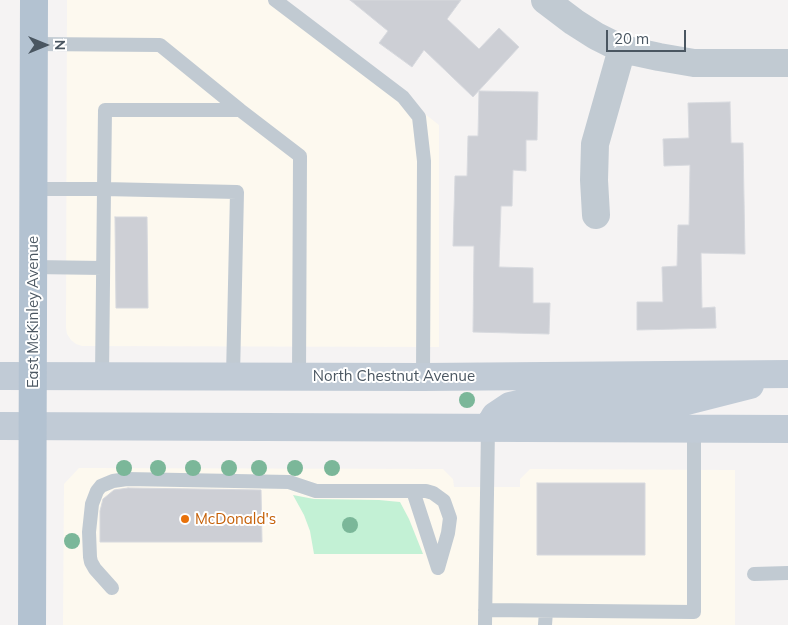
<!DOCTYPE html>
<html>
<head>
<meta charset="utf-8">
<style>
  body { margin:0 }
  #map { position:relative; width:788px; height:625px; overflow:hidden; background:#f5f3f3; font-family:Mulish,sans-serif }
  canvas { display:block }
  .north { position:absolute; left:20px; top:20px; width:50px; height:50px; -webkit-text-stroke:4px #fff; paint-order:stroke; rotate:90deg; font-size:14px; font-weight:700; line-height:20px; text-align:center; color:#4a5661 }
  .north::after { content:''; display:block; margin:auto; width:18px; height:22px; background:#4a5661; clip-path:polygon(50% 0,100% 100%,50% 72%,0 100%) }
  .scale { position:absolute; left:606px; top:30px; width:80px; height:22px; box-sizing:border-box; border:2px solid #4a5661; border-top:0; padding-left:6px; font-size:15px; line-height:18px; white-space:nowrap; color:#4a5661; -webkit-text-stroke:4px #fff; paint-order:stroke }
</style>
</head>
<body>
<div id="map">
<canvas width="788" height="625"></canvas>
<div class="north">N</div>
<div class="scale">20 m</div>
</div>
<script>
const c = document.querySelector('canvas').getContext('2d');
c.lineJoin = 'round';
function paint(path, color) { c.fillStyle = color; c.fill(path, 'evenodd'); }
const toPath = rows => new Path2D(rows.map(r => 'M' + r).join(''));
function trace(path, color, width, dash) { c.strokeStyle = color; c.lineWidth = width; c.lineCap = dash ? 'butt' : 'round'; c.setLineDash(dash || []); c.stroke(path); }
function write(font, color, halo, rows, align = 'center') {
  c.font = font + ' Mulish,sans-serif'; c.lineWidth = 4; c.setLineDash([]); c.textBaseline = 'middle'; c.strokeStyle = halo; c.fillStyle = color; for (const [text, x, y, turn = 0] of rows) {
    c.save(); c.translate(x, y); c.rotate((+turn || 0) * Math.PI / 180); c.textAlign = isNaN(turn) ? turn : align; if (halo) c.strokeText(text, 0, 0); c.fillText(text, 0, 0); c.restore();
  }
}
const commercial = toPath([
  [67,0,279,0,439,125,439,347,82,346,76,344,71,340,67,334,66,328],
  [79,468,443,469,453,479,454,487,520,487,520,479,530,469,735,470,735,625,63,625,64,484]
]);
const green = toPath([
  [293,495,314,499,379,500,400,502,409,519,423,554,314,554,310,531,304,515]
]);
const building = toPath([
  [350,0,461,0,447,19,479,49,499,28,519,47,473,97,424,50,412,67,379,43,388,31,350,0],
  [479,91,538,92,537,140,526,140,526,171,513,170,512,206,501,206,499,267,533,268,533,303,550,303,549,334,473,332,474,246,453,246,455,176,467,176,468,136,478,136,479,91],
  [730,102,731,143,743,143,745,254,701,253,702,308,715,307,716,328,637,330,637,302,663,302,662,267,677,266,678,225,689,225,690,165,664,166,663,139,689,138,688,103,730,102],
  [115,217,147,217,148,308,116,308,115,217],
  [537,483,645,483,645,555,537,555,537,483],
  [128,488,261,490,262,542,100,542,100,511,103,499,114,490,128,488]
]);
const lane = toPath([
  [275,0,403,97,419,117,424,161,423,377],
  [34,44,160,45,240,110,300,156,299,376],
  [34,189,104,189,105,110,240,110],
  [33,267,103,268],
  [102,376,104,189,237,192,233,376],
  [413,491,438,568],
  [754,574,788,573],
  [112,588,95,569,91,562,90,557,89,532,92,504,97,491,101,486,113,481,127,479,289,482,316,491,426,491,433,493,444,501,450,518,448,533,438,568],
  [485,610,694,612,694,429],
  [485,625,488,428],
  [545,625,546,611]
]);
const street = toPath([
  [545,0,574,22,596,36,622,49,659,57,694,63,788,63],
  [596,215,594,180,595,144,622,49]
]);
const secondary = toPath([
  [0,376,423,377,788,374],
  [0,426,788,429],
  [488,428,495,416,510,406,533,401,687,401,750,385]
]);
const primary = toPath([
  [32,625,34,0]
]);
const trees = [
  [467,400],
  [124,468],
  [158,468],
  [193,468],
  [229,468],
  [259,468],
  [295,468],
  [332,468],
  [350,525],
  [72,541]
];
const markers = [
  [185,519,5,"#e8710a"]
];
const streetNames = [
  ["East McKinley Avenue",33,312,-90],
  ["North Chestnut Avenue",394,376]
];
const foodNames = [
  ["McDonald's",195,519]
];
paint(commercial, '#fdf9ef');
paint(green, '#c3f1d5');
paint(building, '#cdcfd5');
trace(building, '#d7d9de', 1);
trace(lane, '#c1cad2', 14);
trace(street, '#c1cad2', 28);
trace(secondary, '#c1cbd6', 28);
trace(primary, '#b3c2d1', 28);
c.fillStyle = '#7bb799';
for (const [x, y] of trees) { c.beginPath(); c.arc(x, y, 8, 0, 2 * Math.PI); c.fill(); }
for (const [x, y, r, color] of markers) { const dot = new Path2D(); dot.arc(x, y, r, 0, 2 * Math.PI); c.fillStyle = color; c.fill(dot); trace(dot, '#fff', 2); }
write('15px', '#4a5661', '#fff', streetNames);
write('15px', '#c56008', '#fff', foodNames, 'left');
</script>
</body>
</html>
